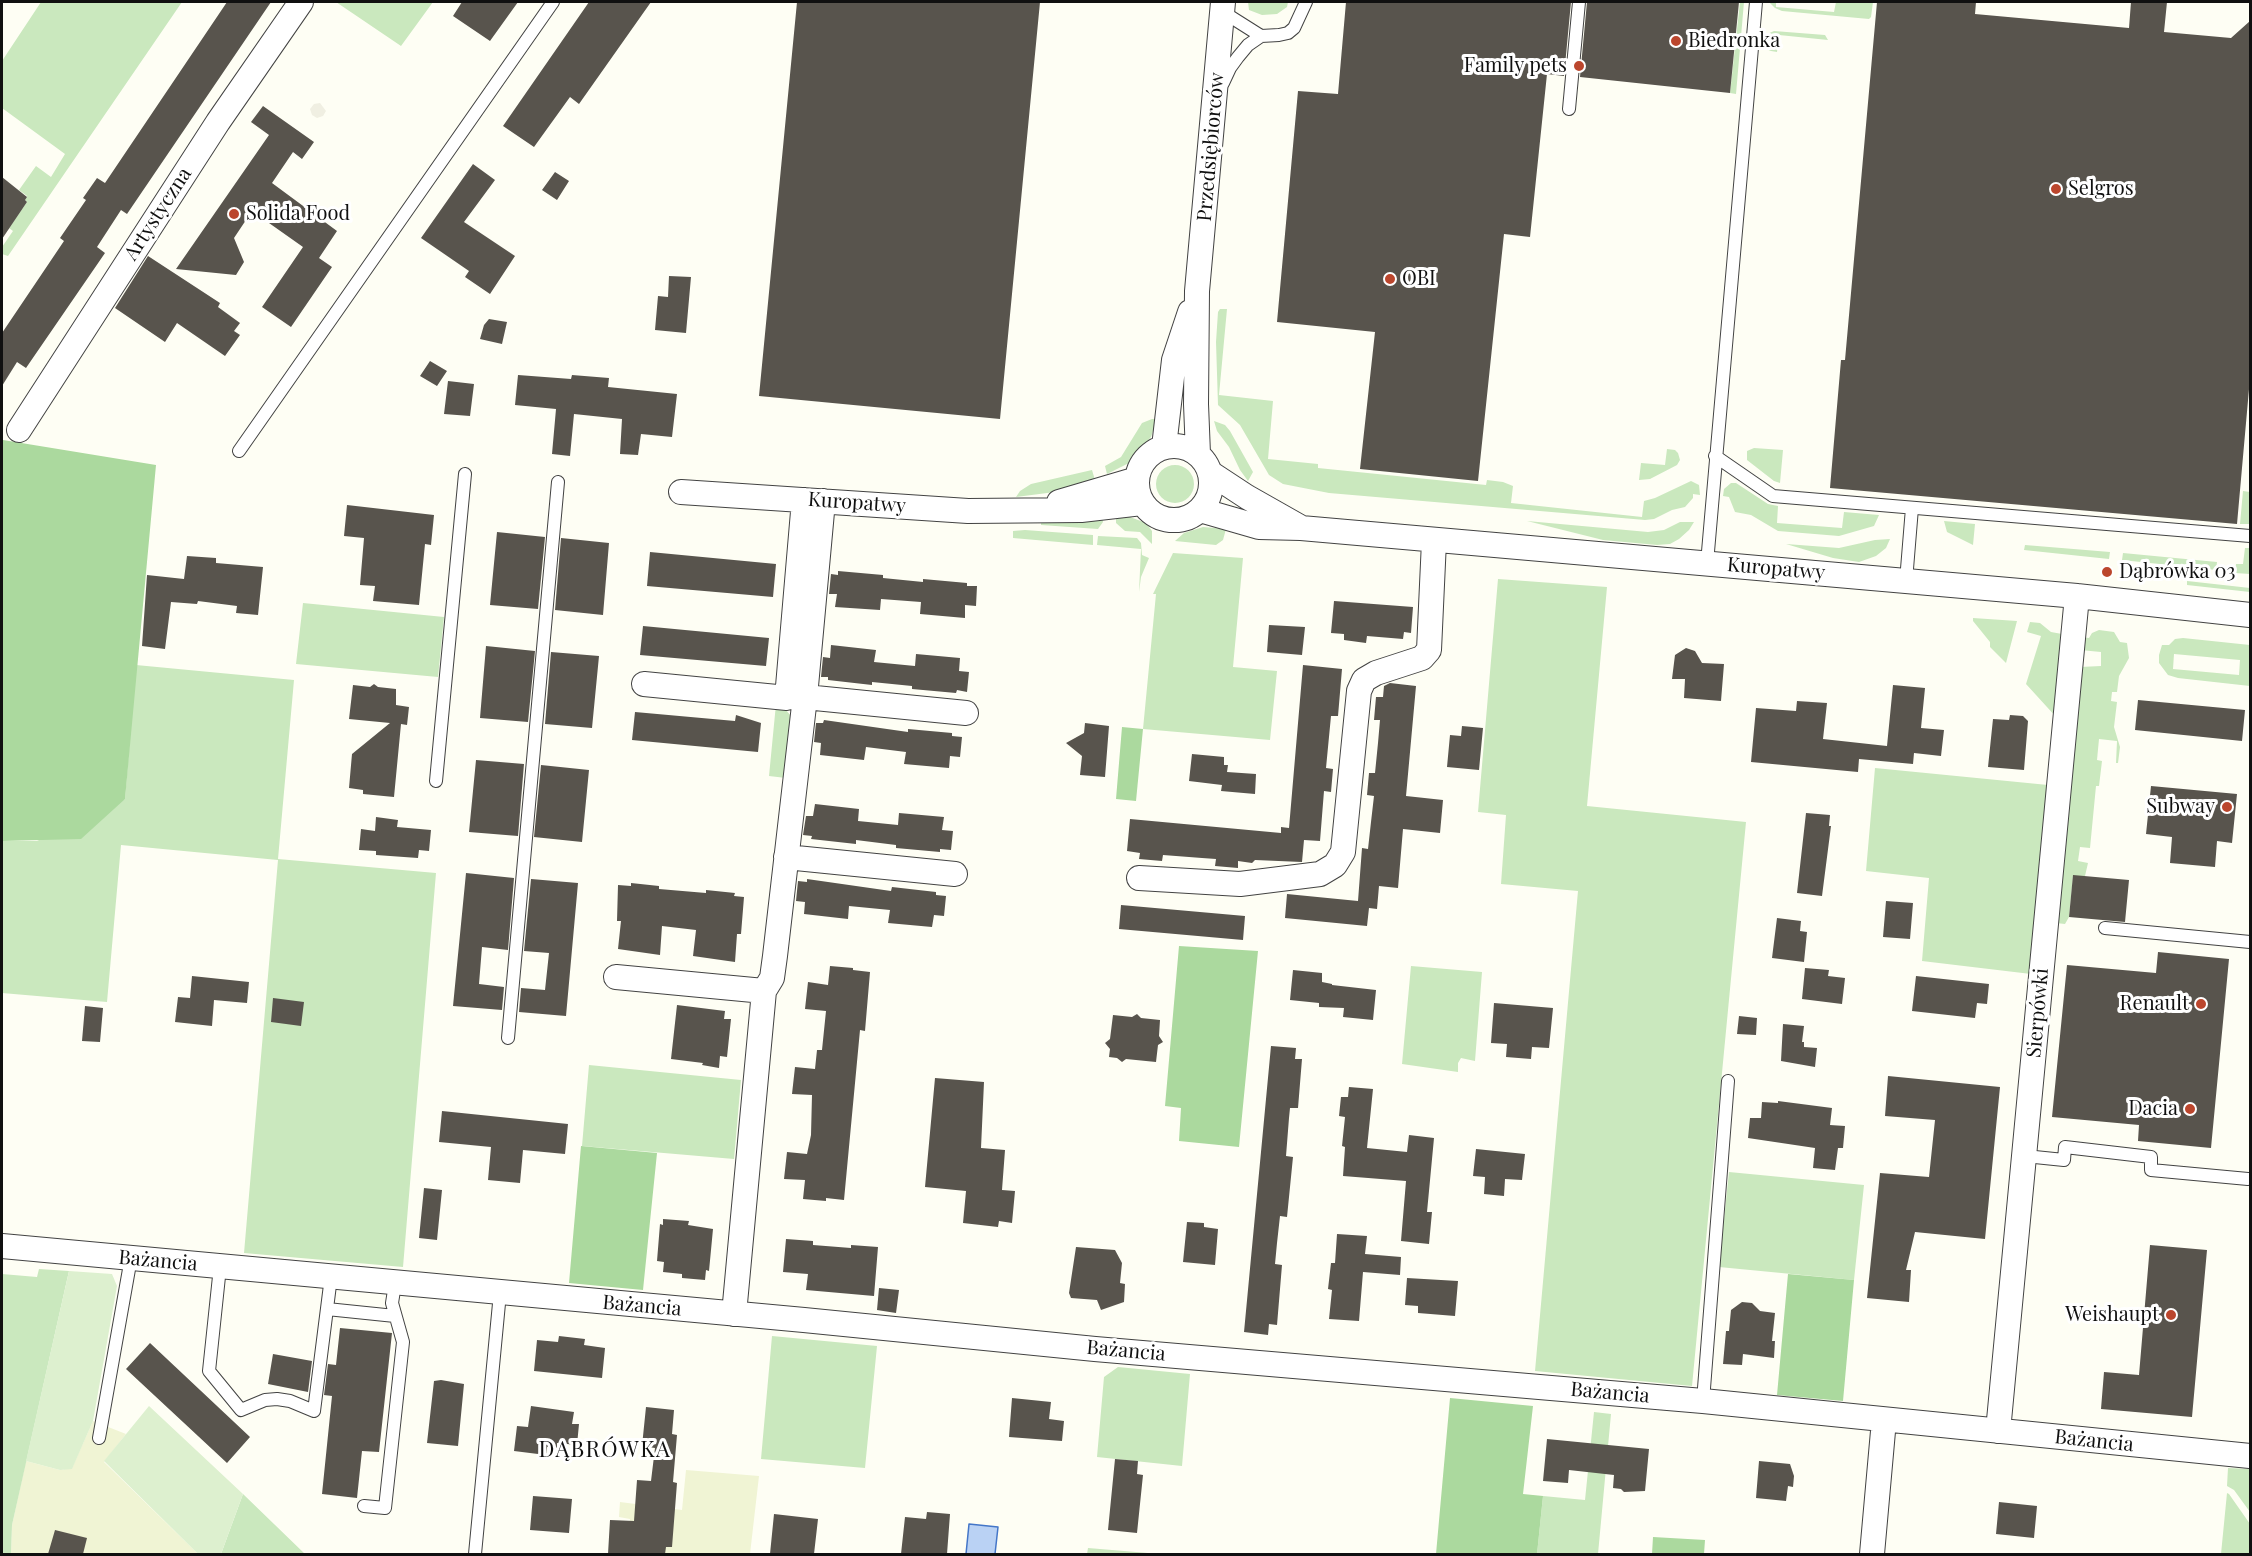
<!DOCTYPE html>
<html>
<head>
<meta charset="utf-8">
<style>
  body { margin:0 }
  #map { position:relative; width:2252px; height:1556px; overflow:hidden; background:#fefef4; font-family:"Playfair Display",serif }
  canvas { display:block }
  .frame { position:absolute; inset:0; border:3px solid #101010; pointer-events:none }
</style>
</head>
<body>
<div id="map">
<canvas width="2252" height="1556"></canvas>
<div class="frame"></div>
</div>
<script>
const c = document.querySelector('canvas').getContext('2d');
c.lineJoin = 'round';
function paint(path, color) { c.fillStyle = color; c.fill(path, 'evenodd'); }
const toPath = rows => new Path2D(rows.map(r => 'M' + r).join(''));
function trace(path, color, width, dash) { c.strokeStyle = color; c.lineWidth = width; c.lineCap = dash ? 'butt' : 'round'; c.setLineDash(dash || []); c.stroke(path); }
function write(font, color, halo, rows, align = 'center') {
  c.font = font + ' "Playfair Display",serif'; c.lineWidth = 6; c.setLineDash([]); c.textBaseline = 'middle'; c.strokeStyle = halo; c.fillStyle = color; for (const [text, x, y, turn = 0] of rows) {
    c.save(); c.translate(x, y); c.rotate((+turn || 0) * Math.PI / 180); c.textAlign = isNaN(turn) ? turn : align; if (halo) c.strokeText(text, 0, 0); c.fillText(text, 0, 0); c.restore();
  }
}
const farmland = toPath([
  [93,1421,126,1434,104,1462,198,1554,11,1554,12,1525,26,1461,60,1470,72,1468],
  [686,1470,759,1476,750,1554,627,1554,630,1519,619,1517,620,1502,682,1510]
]);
const green = toPath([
  [41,2,182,2,8,256,2,254,2,247,13,231,9,228,27,202,25,200,27,196,19,190,36,166,51,177,65,154,2,108,2,61],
  [336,2,433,2,401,46],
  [1248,2,1288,2,1287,7,1277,14,1262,15,1249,10],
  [1740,2,1744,2,1736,94,1730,93],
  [1769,2,1776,2,1776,7,1834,12,1836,2,1873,2,1871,17,1869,19,1782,11,1775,8],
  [1774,31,1825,35,1828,40,1779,35,1777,52,1771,51,1766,49,1764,41,1765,35],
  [1220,309,1227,309,1219,395,1273,401,1268,459,1318,464,1318,468,1486,485,1487,480,1503,482,1513,486,1511,503,1642,517,1644,501,1655,498,1691,481,1699,485,1700,495,1693,494,1693,498,1685,507,1672,510,1654,519,1645,520,1329,493,1283,484,1269,475,1240,425,1218,405,1216,342,1218,312],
  [1152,419,1157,419,1151,437,1129,463,1107,474,1105,466,1121,457,1142,423],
  [1214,421,1225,425,1230,431,1253,472,1248,481,1240,470,1229,447,1217,431],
  [1754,448,1783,450,1780,483,1774,481,1747,460,1747,451],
  [1667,449,1675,450,1678,453,1680,460,1677,465,1650,479,1639,480,1641,463,1665,465],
  '1156 484a19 19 0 1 1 38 0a19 19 0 1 1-38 0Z',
  [1092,470,1095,480,1055,492,1016,497,1020,491,1031,484],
  [1731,483,1736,483,1768,504,1778,506,1777,523,1842,528,1844,512,1879,515,1874,526,1839,536,1778,531,1751,515,1735,512,1729,497,1723,496,1724,489],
  [2243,491,2250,492,2250,524,2240,524],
  [1102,516,1103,522,1098,529,1041,525,1041,522],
  [1116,517,1130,517,1146,523,1152,531,1152,544,1140,532,1125,531,1116,523],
  [1527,521,1648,532,1664,530,1680,522,1694,522,1689,530,1679,539,1670,544,1657,545,1603,540],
  [1944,521,1975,524,1973,545,1947,532],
  [1203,527,1226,529,1223,540,1216,545,1175,541,1184,533],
  [1025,530,1093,535,1093,545,1013,538,1013,531],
  [1098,536,1137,538,1141,543,1142,555,1149,558,1141,577,1139,592,1141,549,1097,545],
  [1890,539,1886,548,1876,556,1859,562,1833,558,1786,544,1839,548,1875,540],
  [2025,545,2110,552,2109,559,2024,550],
  [2245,548,2250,548,2250,574,2235,573,2236,564,2243,564],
  [1173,553,1243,558,1233,667,1277,671,1270,740,1143,729,1156,594,1153,594],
  [2123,553,2217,562,2216,570,2122,560],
  [1498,579,1607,587,1587,806,1746,822,1692,1386,1535,1371,1578,891,1501,884,1506,815,1478,812],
  [2187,581,2250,588,2250,592,2187,585],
  [303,603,444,617,438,677,296,664],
  [1973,618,2017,621,2006,663,1990,647,1990,642,1973,621],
  [2030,622,2040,623,2051,632,2062,634,2057,718,2026,684,2041,636,2027,632],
  [2099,630,2114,632,2120,642,2127,643,2129,658,2119,676,2117,692,2112,692,2111,701,2117,702,2114,727,2120,747,2118,763,2116,763,2117,741,2099,739,2097,760,2102,761,2099,786,2096,786,2090,848,2080,847,2078,861,2088,863,2085,876,2073,876,2069,917,2065,924,2056,923,2080,667,2101,666,2101,652,2080,650,2081,637,2089,638,2092,633],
  [2183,638,2250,645,2250,686,2178,678,2168,675,2159,663,2159,655,2162,645,2169,645,2175,639],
  [2174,654,2240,660,2239,675,2173,669],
  [136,665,294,680,278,859,436,873,403,1267,244,1253,278,860,121,845,107,1002,2,993,2,841,37,841,125,799],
  [776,704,784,708,792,717,786,778,769,776],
  [1875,768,2048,785,2031,974,1922,961,1929,878,1866,871],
  [1411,966,1482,972,1475,1061,1461,1058,1458,1063,1458,1072,1402,1064],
  [589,1065,741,1080,734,1159,582,1146],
  [1729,1172,1864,1185,1854,1280,1719,1267],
  [39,1269,69,1271,12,1525,11,1554,2,1554,2,1274,37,1277],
  [772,1336,877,1346,865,1468,761,1459],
  [1118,1367,1190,1374,1182,1466,1097,1457,1104,1377],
  [1594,1412,1611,1414,1598,1554,1537,1554,1543,1496,1585,1500],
  [2228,1468,2250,1469,2250,1512,2234,1490,2227,1486],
  [2227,1493,2229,1494,2250,1524,2250,1554,2221,1554],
  [243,1494,305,1554,221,1554],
  [1088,1548,1160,1554,1087,1554]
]);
const forest = toPath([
  [3,440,156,465,125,799,81,839,2,841],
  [1122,727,1143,729,1136,801,1116,799],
  [1179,946,1258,951,1239,1147,1179,1141,1181,1108,1165,1106],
  [581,1146,657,1153,643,1290,569,1283],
  [1788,1274,1854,1280,1843,1401,1777,1395],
  [1450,1398,1533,1406,1523,1494,1543,1496,1537,1554,1436,1554],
  [1653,1537,1705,1540,1704,1554,1652,1554]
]);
const pitch = toPath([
  [69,1271,112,1274,117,1286,93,1421,72,1469,60,1470,26,1461],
  [149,1406,243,1494,221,1554,198,1554,104,1461]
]);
const plaza = toPath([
  [320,103,326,111,323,116,317,118,312,115,310,109,314,104]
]);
const water = toPath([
  [969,1524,998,1527,995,1554,966,1554,969,1524]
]);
const building = toPath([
  [227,2,271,2,127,214,121,210,97,247,105,253,26,368,17,362,2,386,2,333,64,241,60,238,86,200,83,198,97,178,105,183],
  [462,2,518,2,490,41,453,16],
  [589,2,651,2,579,104,570,97,534,147,503,126],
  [797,2,1040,2,1000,419,759,396],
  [1346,2,1571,2,1564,76,1547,74,1530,237,1504,234,1478,481,1360,469,1375,332,1277,322,1298,91,1338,94],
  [1587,2,1739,2,1730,93,1580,77],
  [1877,2,1976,2,1975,14,2129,28,2131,2,2167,2,2164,32,2231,38,2250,21,2250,378,2237,524,1830,488,1841,360,1845,360],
  [263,106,314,142,302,159,293,152,272,183,337,231,319,258,332,267,291,327,262,307,303,247,252,211,234,238,244,262,236,275,176,269,269,135,251,122],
  [473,164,495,180,464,222,515,256,490,294,465,277,469,271,421,238],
  [555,172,569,181,557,200,542,190],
  [2,177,27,197,25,200,27,202,2,239],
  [148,256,220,303,218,307,240,323,234,331,240,335,225,356,177,323,165,342,115,308],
  [669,276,691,277,686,333,655,330,658,296,668,297],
  [489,319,507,322,502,344,480,339,484,325],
  [430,361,447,371,437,386,420,376],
  [518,375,571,379,572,375,609,378,608,387,677,394,672,437,641,434,638,455,620,454,622,419,574,414,570,456,552,454,556,409,515,405],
  [448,381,474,384,470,416,444,414],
  [347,505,434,515,431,545,425,544,419,605,373,601,375,586,360,585,364,538,344,536],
  [497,532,545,537,538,609,490,605],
  [561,538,609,543,603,615,555,610],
  [650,552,776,564,773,597,647,586],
  [187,556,216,558,216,563,263,567,258,615,236,613,237,606,198,601,197,604,171,602,165,649,142,646,147,575,184,579],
  [838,571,883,575,883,578,923,582,923,579,967,583,967,586,977,586,976,606,965,605,965,618,920,614,921,602,881,599,880,610,835,607,837,594,829,594,831,574,838,575],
  [1334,601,1413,607,1411,633,1404,632,1403,639,1367,636,1366,643,1344,640,1344,634,1331,633],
  [1269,625,1305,627,1302,655,1267,652],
  [643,626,769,638,766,666,640,655],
  [831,645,876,650,874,662,915,666,916,654,960,658,959,671,969,672,967,692,957,690,956,693,912,689,912,686,872,682,872,685,828,680,828,677,821,677,823,657,830,658],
  [486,646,535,651,528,722,480,718],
  [1686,648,1695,651,1702,663,1724,664,1721,701,1684,698,1685,679,1672,679,1675,655],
  [551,652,599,656,592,728,545,724],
  [1303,665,1342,669,1338,716,1331,716,1326,768,1333,769,1331,792,1324,791,1320,841,1304,840,1302,862,1255,860,1252,863,1238,861,1238,868,1215,866,1216,859,1202,858,1163,855,1162,861,1139,859,1140,853,1127,851,1130,819,1281,833,1281,827,1289,828],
  [1390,683,1416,686,1406,796,1443,800,1440,833,1403,829,1398,888,1379,886,1377,909,1369,908,1367,926,1285,918,1287,894,1358,901,1362,848,1368,849,1371,822,1374,796,1367,795,1369,773,1375,773,1378,743,1380,720,1374,720,1376,697,1383,697,1384,686],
  [374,684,378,687,396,689,396,705,409,707,407,725,401,724,394,797,363,794,363,790,349,788,352,754,390,723,349,719,353,685,370,687],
  [1893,685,1925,688,1921,728,1944,730,1941,756,1914,753,1913,764,1859,759,1858,772,1751,762,1756,708,1796,711,1797,701,1827,703,1823,739,1887,746],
  [2138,700,2245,710,2242,741,2135,730],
  [635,712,735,721,736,715,761,723,758,752,632,740],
  [2010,715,2023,716,2028,721,2024,770,1988,767,1993,719,2009,720],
  [824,720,908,732,908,729,952,733,952,736,962,737,960,757,950,756,949,768,904,764,906,752,866,747,864,760,820,755,821,743,814,742,816,723,823,723],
  [1085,723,1109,726,1105,777,1080,775,1082,756,1066,743,1084,733],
  [1462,726,1483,728,1479,770,1447,767,1450,735,1461,736],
  [1192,754,1224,757,1224,765,1228,765,1227,772,1256,774,1255,794,1221,791,1222,785,1189,781],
  [476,760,524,764,518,836,469,832],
  [541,765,589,770,582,842,534,837],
  [2151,786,2237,794,2232,843,2217,841,2215,867,2170,863,2172,837,2146,834],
  [815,804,859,809,858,821,898,825,899,813,944,817,942,830,953,831,951,850,940,849,940,852,896,848,896,845,856,840,856,844,811,839,812,836,803,835,806,816,813,816],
  [1806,813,1830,815,1829,826,1831,826,1822,896,1797,893],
  [376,817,398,820,397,827,431,830,429,851,419,850,418,858,376,855,376,851,359,850,361,829,375,831],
  [466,873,514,878,508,950,482,947,479,984,504,987,502,1010,453,1006],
  [2073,875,2129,880,2125,922,2069,917],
  [531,879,578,883,566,1016,519,1012,521,988,545,990,549,953,524,951],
  [807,879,891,891,892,887,936,892,936,895,946,896,944,916,934,915,932,927,888,923,890,910,849,906,848,919,804,914,805,902,796,901,798,881,807,882],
  [631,883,659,886,659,889,706,893,706,890,735,893,734,896,744,897,741,934,737,934,735,962,693,956,696,930,662,926,660,955,618,949,621,921,617,921,618,885,631,886],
  [1886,901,1913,903,1910,939,1883,937],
  [1121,905,1245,916,1243,940,1119,929],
  [1777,918,1801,921,1800,931,1807,932,1804,962,1772,958],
  [2158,952,2229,959,2211,1148,2138,1141,2139,1125,2052,1117,2067,965,2156,973],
  [830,966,853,968,853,970,870,972,865,1031,860,1030,844,1200,826,1198,826,1201,803,1199,805,1180,784,1179,787,1152,807,1154,811,1135,812,1095,792,1094,795,1067,815,1069,817,1050,822,1050,826,1011,805,1009,808,982,828,985],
  [1805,968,1829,970,1828,976,1845,978,1842,1004,1802,999],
  [1293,970,1322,973,1322,982,1332,984,1332,985,1376,990,1373,1020,1343,1017,1344,1008,1319,1007,1319,1003,1290,1000],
  [192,976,249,982,247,1003,214,1000,212,1026,175,1022,178,997,190,998],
  [1916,976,1989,984,1987,1004,1977,1003,1975,1018,1912,1011],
  [273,998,304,1002,301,1026,271,1022],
  [1494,1003,1553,1008,1549,1048,1532,1047,1531,1059,1506,1057,1507,1044,1491,1043],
  [677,1005,725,1011,724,1019,731,1019,727,1057,720,1056,719,1068,702,1065,703,1063,671,1059],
  [85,1006,103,1008,100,1042,82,1041],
  [1137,1014,1141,1018,1160,1020,1159,1036,1163,1042,1158,1045,1156,1062,1126,1059,1122,1062,1117,1058,1109,1057,1110,1049,1105,1043,1110,1039,1113,1015,1132,1017],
  [1739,1016,1757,1018,1756,1035,1737,1034],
  [1783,1024,1804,1026,1802,1042,1804,1042,1804,1047,1817,1048,1815,1067,1781,1061],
  [1271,1046,1296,1048,1295,1059,1302,1059,1298,1108,1290,1108,1289,1118,1286,1156,1293,1157,1287,1217,1280,1216,1277,1243,1275,1264,1282,1265,1277,1325,1269,1324,1268,1335,1244,1332],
  [1888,1076,2000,1087,1985,1239,1915,1232,1906,1270,1911,1270,1909,1302,1867,1298,1880,1173,1929,1177,1935,1120,1885,1116],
  [935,1078,984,1082,981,1148,1005,1150,1002,1190,1015,1191,1012,1223,999,1221,998,1227,963,1223,966,1191,925,1187],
  [1349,1087,1373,1089,1367,1148,1407,1152,1409,1135,1434,1138,1427,1212,1432,1212,1429,1244,1401,1241,1406,1181,1343,1176,1345,1147,1342,1146,1345,1117,1339,1116,1341,1097,1348,1097],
  [1778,1101,1832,1108,1830,1125,1845,1126,1843,1148,1838,1148,1835,1170,1813,1168,1815,1148,1748,1138,1750,1118,1761,1118,1762,1102,1778,1103],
  [442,1111,568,1124,565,1154,523,1150,520,1183,488,1180,491,1147,439,1142],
  [1476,1149,1525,1154,1522,1180,1505,1179,1504,1196,1484,1194,1485,1177,1473,1176],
  [424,1188,442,1190,437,1240,419,1238],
  [663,1219,689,1221,688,1225,713,1229,709,1271,706,1270,705,1280,682,1278,682,1274,663,1272,664,1262,657,1261,660,1224,663,1225],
  [1187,1222,1204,1223,1204,1227,1218,1229,1215,1265,1183,1262],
  [1337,1234,1367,1236,1365,1254,1401,1257,1400,1275,1363,1272,1359,1321,1329,1319,1332,1290,1328,1289,1331,1263,1335,1263],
  [786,1239,813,1241,813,1245,851,1248,851,1245,878,1247,874,1296,806,1290,808,1274,783,1272],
  [2150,1245,2207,1250,2192,1417,2101,1409,2104,1372,2139,1375],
  [1076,1247,1115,1250,1122,1263,1120,1283,1125,1284,1124,1302,1101,1310,1097,1300,1071,1298,1069,1293],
  [1407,1278,1458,1281,1455,1316,1418,1313,1418,1306,1405,1305],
  [879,1288,899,1290,896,1313,877,1310],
  [1742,1302,1752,1303,1760,1311,1775,1313,1772,1341,1775,1341,1774,1358,1743,1354,1742,1365,1723,1364,1726,1331,1729,1331,1731,1310],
  [340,1328,392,1333,379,1452,362,1451,357,1498,322,1494,332,1396,324,1395,328,1364,336,1365],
  [559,1336,585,1339,584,1345,605,1348,602,1378,534,1371,537,1340,558,1342],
  [150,1343,250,1437,227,1463,126,1369],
  [273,1354,312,1361,308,1392,268,1384],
  [441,1380,464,1384,458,1446,427,1443,434,1381],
  [1012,1398,1051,1402,1049,1419,1064,1421,1062,1441,1009,1437],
  [531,1406,574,1412,572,1424,579,1424,577,1445,557,1443,557,1448,547,1447,546,1455,514,1451,517,1426,528,1427],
  [646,1407,674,1410,672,1434,677,1435,673,1482,677,1483,672,1547,666,1547,665,1554,608,1554,610,1520,634,1521,637,1480,651,1481,655,1448,642,1446],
  [1547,1439,1649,1449,1645,1491,1624,1492,1621,1489,1613,1488,1614,1475,1569,1470,1568,1483,1543,1481],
  [1115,1459,1138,1461,1137,1474,1143,1475,1137,1533,1108,1530],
  [1759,1461,1790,1464,1794,1476,1793,1487,1788,1486,1786,1501,1756,1498],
  [533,1496,572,1499,569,1533,530,1530],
  [1999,1502,2037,1506,2034,1538,1996,1534],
  [927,1512,950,1514,947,1554,901,1554,905,1517,926,1519],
  [774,1514,818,1519,814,1554,770,1554],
  [55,1530,87,1538,83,1554,48,1554]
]);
const service = toPath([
  [1223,12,1261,36,1279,35,1288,33,1294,28,1306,2],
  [1223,83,1230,68,1238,57,1248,45,1261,36],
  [1569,109,1579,2],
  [239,451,553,2],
  [1715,456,1773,496,2250,536],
  [1707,563,1756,2],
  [1906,581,1912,508],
  [436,781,465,474],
  [2105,928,2250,942],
  [508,1038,558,482],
  [2025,1156,2064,1160,2065,1147,2151,1157,2151,1170,2248,1179],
  [220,1267,209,1371,241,1410,265,1400,277,1399,290,1401,314,1411,331,1277],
  [327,1309,395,1316],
  [1703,1401,1728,1081],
  [99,1438,131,1258],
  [364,1506,385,1508,403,1342,392,1303,395,1284],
  [475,1554,500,1293]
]);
const minor = toPath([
  [19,430,218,122,301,2],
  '1137 483a37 37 0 1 1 74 0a37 37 0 1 1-74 0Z',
  [1164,447,1174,360,1190,312],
  [1198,454,1196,404,1197,291,1223,2],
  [1212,474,1247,497,1300,527],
  [681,492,968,511,1081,510,1142,503],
  [1059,502,1137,479],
  [1200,510,1259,527,1301,528,1906,581,2077,596,2250,615],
  [644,684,787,698,804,500],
  [805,697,966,713],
  [786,857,955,874],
  [1139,878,1240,884,1320,874,1335,865,1343,852,1359,691,1364,680,1376,673,1422,658,1429,650,1434,541],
  [616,977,764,991],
  [2,1246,804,1320,1095,1349,1703,1401,2250,1456],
  [734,1314,764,991,772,978,775,956,805,697,823,501],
  [1998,1431,2077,596],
  [1872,1554,1884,1420]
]);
const markers = [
  [1676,41,6,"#bb462d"],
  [1579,66,6,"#bb462d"],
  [2056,189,6,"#bb462d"],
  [234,214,6,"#bb462d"],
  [1390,279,6,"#bb462d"],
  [2107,572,6,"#bb462d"],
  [2227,807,6,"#bb462d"],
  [2201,1004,6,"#bb462d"],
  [2190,1109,6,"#bb462d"],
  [2171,1315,6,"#bb462d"]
];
const poiNames = [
  ["Biedronka",1688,41],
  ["Family pets",1567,66,"right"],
  ["Selgros",2068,189],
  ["Solida Food",246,214],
  ["OBI",1402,279],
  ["Dąbrówka 03",2119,572],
  ["Subway",2215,807,"right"],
  ["Renault",2189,1004,"right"],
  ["Dacia",2178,1109,"right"],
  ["Weishaupt",2159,1315,"right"]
];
const streetNames = [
  ["Przedsiębiorców",1211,147,-85],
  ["Artystyczna",158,214,-57],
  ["Kuropatwy",857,503,4],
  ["Kuropatwy",1776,569,5],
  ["Sierpówki",2038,1013,-85],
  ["Bażancia",158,1261,5],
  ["Bażancia",642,1306,5],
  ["Bażancia",1126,1351,5],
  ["Bażancia",1610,1393,5],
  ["Bażancia",2094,1441,6]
];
const quarterNames = [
  ["DĄBRÓWKA",605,1450]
];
paint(farmland, '#f0f4d4');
paint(green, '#cae8be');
paint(forest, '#abd99e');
paint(pitch, '#ddf0cf');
paint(plaza, '#f0efe2');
paint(water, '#bad2f4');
trace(water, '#4476c8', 1.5);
paint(building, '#58544d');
trace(service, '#434343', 14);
trace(minor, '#434343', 26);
trace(service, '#fff', 12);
trace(minor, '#fff', 24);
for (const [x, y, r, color] of markers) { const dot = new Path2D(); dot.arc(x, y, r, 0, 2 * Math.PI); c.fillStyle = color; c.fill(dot); trace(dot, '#fff', 2); }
write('20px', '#101010', '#fff', poiNames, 'left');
write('20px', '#101010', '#fff', streetNames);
c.letterSpacing = '1.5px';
write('22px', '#101010', '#fff', quarterNames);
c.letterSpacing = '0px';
</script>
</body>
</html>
